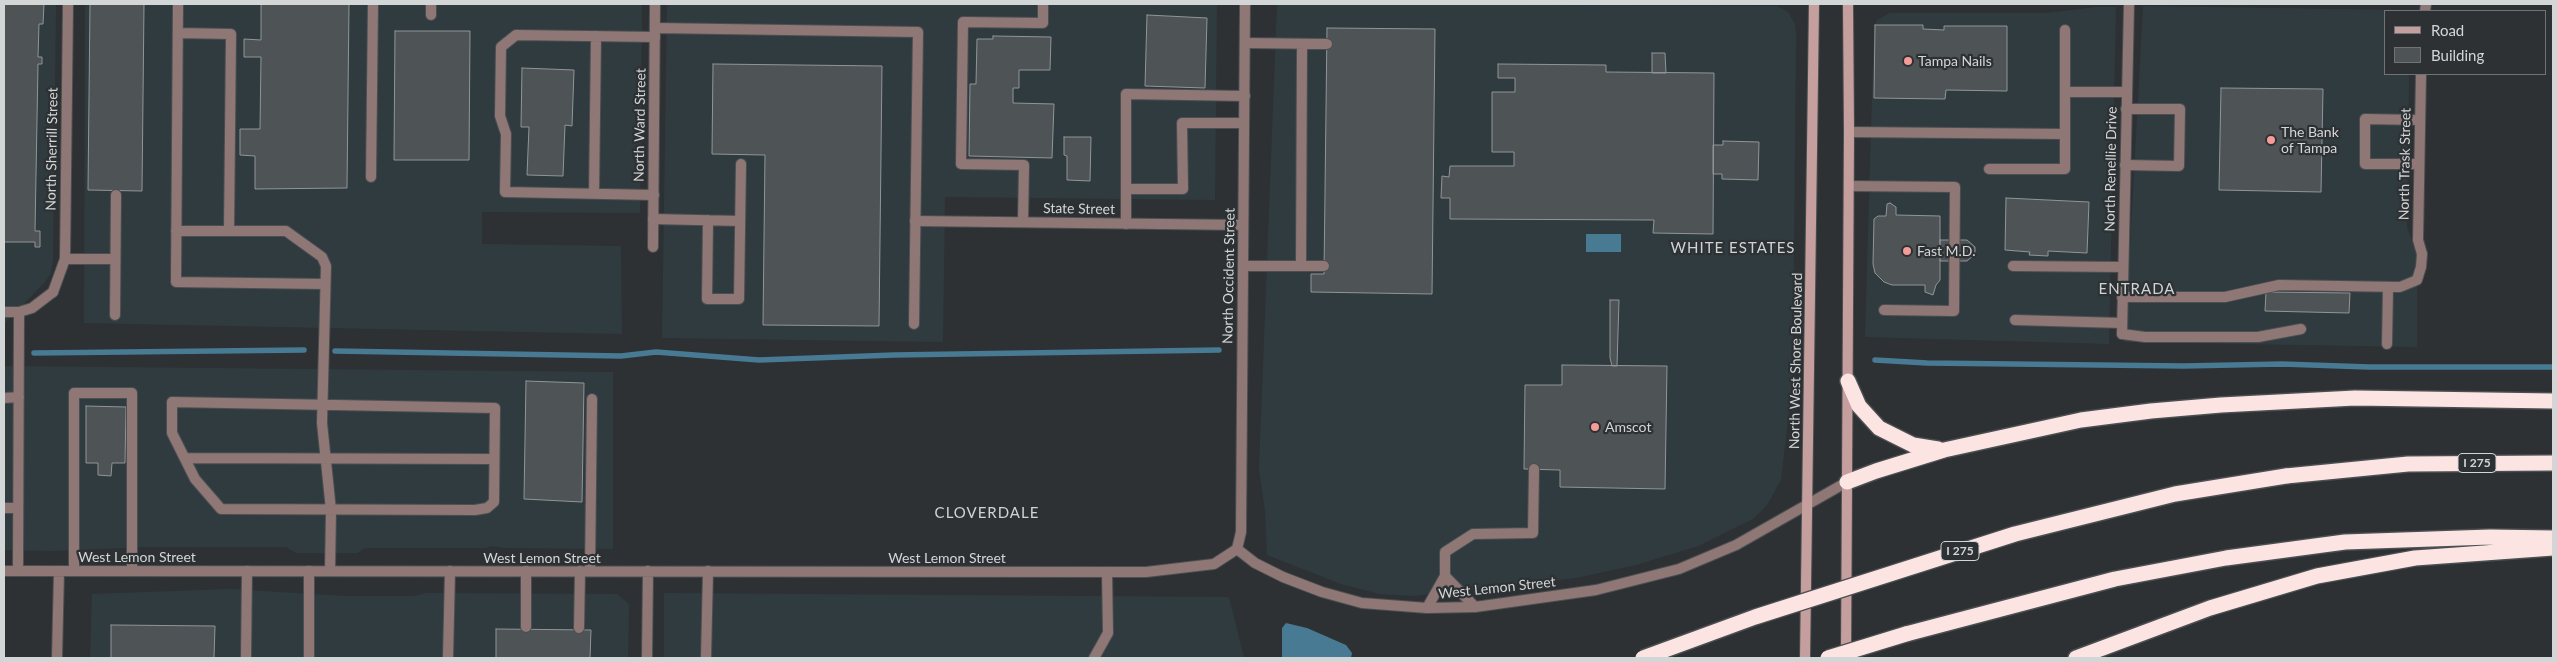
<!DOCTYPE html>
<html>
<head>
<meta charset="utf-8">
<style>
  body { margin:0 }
  #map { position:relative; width:2557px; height:662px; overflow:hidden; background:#2d3133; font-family:Lato,sans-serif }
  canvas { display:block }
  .frame { position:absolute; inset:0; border:5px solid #d3d6d7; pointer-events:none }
  .legend { position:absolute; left:2384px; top:10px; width:162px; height:65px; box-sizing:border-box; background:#2d3133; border:1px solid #6f7375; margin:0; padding:6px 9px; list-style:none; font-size:15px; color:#d3d6d7 }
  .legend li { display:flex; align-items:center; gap:10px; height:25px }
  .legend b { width:25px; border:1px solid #6f7375 }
</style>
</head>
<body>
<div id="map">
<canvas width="2557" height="662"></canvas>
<div class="frame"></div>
<ul class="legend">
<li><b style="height:6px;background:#c59f9d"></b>Road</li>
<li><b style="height:14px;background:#4e5355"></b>Building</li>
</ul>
</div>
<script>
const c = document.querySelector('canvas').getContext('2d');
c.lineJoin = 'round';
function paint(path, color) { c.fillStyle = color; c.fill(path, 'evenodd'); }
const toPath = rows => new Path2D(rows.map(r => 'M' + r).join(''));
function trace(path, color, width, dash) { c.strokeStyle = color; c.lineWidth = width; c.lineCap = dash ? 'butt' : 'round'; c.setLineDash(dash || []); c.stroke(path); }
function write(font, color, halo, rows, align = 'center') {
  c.font = font + ' Lato,sans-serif'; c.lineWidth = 4.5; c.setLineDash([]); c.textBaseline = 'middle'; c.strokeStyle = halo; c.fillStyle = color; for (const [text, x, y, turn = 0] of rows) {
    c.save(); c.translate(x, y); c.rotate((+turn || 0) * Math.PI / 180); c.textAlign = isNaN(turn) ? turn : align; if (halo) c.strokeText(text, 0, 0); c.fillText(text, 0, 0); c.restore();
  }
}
const built = toPath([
  [4,4,56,4,53,260,51,273,45,282,4,324],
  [85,4,642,4,640,213,482,212,482,244,621,246,622,334,84,323],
  [667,4,1217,4,1215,200,945,197,943,342,662,338],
  [1277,4,1777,6,1788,12,1795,24,1796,35,1793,375,1781,480,1767,505,1753,519,1698,546,1636,565,1576,578,1414,596,1380,594,1341,584,1267,555,1265,511,1259,470],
  [2143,6,2404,10,2386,11,2386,74,2409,74,2407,228,2417,253,2417,347,2125,342],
  [2096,7,2116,7,2109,344,1865,337,1874,27,1877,20,1890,13,2046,13],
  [4,366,613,372,613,549,504,548,492,546,485,548,365,548,357,553,296,553,286,547,147,547,53,551,4,550],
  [230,589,345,596,413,596,426,593,617,594,629,604,628,658,90,658,92,594],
  [664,593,1229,597,1244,658,664,658]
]);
const water = toPath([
  [1586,234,1621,234,1621,252,1586,252],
  [1286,623,1307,628,1346,645,1352,653,1351,658,1282,658,1282,628]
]);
const stream = toPath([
  [335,351,621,356,656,352,759,360,894,355,1219,350],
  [34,353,304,350],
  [1875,360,1927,363,2184,366,2282,364,2369,367,2553,367]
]);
const building = toPath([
  [4,4,44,4,43,24,39,24,38,57,42,57,42,64,38,64,35,231,40,231,40,247,35,247,35,242,4,242,4,4],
  [90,4,144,4,142,191,88,190,90,4],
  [261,4,349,4,347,188,255,189,255,156,240,155,240,129,260,129,261,57,244,57,244,39,261,40,261,4],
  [1147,15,1207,18,1205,88,1145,86,1147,15],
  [1875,25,1923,25,1923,29,1944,30,1944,26,2007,26,2007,91,1946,90,1945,99,1874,98,1875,25],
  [1327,28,1435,29,1432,294,1311,292,1311,274,1324,274,1327,28],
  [395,31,470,31,469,160,394,160,395,31],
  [993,36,1051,37,1050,70,1019,70,1019,88,1013,88,1013,103,1054,104,1052,158,969,156,970,84,976,84,977,39,993,39,993,36],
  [1652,53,1665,53,1666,73,1652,73,1652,53],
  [713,64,882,66,879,326,763,325,765,155,712,154,713,64],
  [1498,64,1606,65,1606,72,1714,73,1713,234,1653,233,1654,220,1450,219,1450,198,1441,198,1442,176,1449,177,1450,166,1514,166,1514,152,1492,152,1492,92,1515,92,1515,78,1498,78,1498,64],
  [522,68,574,70,572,126,565,125,563,176,527,175,529,127,521,127,522,68],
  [2221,88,2323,89,2321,192,2219,190,2221,88],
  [1064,137,1091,137,1090,181,1067,180,1067,156,1064,155,1064,137],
  [1723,141,1759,142,1758,180,1722,179,1722,174,1713,174,1713,145,1723,145,1723,141],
  [2006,198,2089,202,2087,253,2048,251,2048,256,2029,255,2030,252,2005,250,2006,198],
  [1890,203,1896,207,1896,215,1940,216,1940,280,1936,285,1933,295,1925,292,1925,285,1892,285,1884,282,1875,273,1873,264,1874,219,1878,216,1886,216,1887,204,1890,203],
  [1940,240,1967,240,1975,247,1975,254,1967,261,1940,261,1940,240],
  [2266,292,2350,293,2349,313,2265,311,2266,292],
  [1610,300,1619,300,1617,366,1612,366,1610,358,1610,300],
  [1562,365,1667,366,1665,489,1560,487,1560,470,1524,469,1525,385,1562,385,1562,365],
  [526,381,584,383,582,502,524,499,526,381],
  [86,406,126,407,125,463,112,463,111,476,98,475,98,463,86,463,86,406],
  [111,625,215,626,214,658,111,658,111,625],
  [496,629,591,630,590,658,496,658,496,629]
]);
const service = toPath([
  [178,4,176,282,325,284],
  [431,15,431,4],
  [655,28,918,32,914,324],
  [178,33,231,34,229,231],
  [1245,43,1327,44],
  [2065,92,2127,92],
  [1849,132,2065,134],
  [2419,164,2365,164,2365,119,2420,120],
  [2125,165,2179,166,2180,109,2126,109],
  [1989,169,2065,169,2065,30],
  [371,177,373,4],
  [1849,186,1955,187,1954,311,1884,310],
  [1126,189,1183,189,1182,123,1244,123],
  [594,194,596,36],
  [654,195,505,192,506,134,500,116,501,47,516,35,655,37],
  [653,219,740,221],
  [708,220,707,299,739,299,741,164],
  [1023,222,1024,165,961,164,963,22,1043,23,1043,4],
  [1126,224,1126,94,1245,96],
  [176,231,286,231,322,257,326,266,322,423,331,510,330,571],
  [65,259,115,259],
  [1243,266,1324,266],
  [1301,266,1302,44],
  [2013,266,2123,267],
  [2122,297,2225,297,2279,285,2400,287,2417,280,2421,267,2422,254],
  [4,312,19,312,32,308,53,292],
  [115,315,116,195],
  [2015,320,2122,323],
  [2122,334,2145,337,2258,337,2301,329],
  [2387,344,2388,288],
  [4,398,19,397],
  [172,402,495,408,494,502,487,508,475,510,221,509,195,479,172,433,172,402],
  [185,458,494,459],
  [4,508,18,508],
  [18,571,19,312],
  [74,571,74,393,132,393,132,571],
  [309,571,309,658],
  [526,571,526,627],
  [590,571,592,399],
  [1445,576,1475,607],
  [1427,608,1445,576,1445,552,1473,534,1533,533,1534,469],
  [579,628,580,571],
  [246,658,247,571],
  [448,658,450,571],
  [706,658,708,571],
  [1094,658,1108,633,1107,572]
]);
const minor = toPath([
  [2425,11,2426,4],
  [2421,74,2418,240,2422,254],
  [915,221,1243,225],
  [653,247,655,4],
  [53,292,65,259,68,4],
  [2122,334,2129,4],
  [1237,549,1255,563,1283,577,1322,592,1362,603,1427,608,1475,607,1596,590,1679,569,1736,545,1847,482],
  [1237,549,1241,532,1245,4],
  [4,571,1146,572,1214,564,1237,549],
  [57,658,59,571],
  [647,658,648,571]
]);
const secondary = toPath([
  [1846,657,1849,132,1848,4],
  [1805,658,1814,4]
]);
const motorway = toPath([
  [1848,381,1859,406,1879,428,1913,445,1938,449],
  [2286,476,2408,464,2553,463],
  [1847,482,1876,471,1944,450,2081,420,2151,411,2221,405,2355,398,2553,401],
  [1906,634,2115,579,2226,558,2345,542,2490,537,2553,538],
  [2076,658,2210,608,2317,576,2415,558,2553,548]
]);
const motorwayBridge = toPath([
  [1643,658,1755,617,2015,534,2175,494,2286,476],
  [1828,658,1906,634]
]);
const markers = [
  [1908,61,5,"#f59b98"],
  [2271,140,5,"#f59b98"],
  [1907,251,5,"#f59b98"],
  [1595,427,5,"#f59b98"]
];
const shields = [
  [2477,463,38],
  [1960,551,38]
];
const shieldNames = [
  ["I 275",2477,463],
  ["I 275",1960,551]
];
const poiNames = [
  ["Tampa Nails",1918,61],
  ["The Bank",2281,132],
  ["of Tampa",2281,148],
  ["Fast M.D.",1917,251],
  ["Amscot",1605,427]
];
const streetNames = [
  ["North Ward Street",640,125,-89],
  ["North Sherrill Street",52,149,-89],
  ["North Trask Street",2405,164,-89],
  ["North Renellie Drive",2111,169,-89],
  ["State Street",1079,209,1],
  ["North Occident Street",1229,276,-89],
  ["North West Shore Boulevard",1796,361,-89],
  ["West Lemon Street",137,557],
  ["West Lemon Street",542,558],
  ["West Lemon Street",947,558],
  ["West Lemon Street",1497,588,-6]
];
const neighbourhoodNames = [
  ["WHITE ESTATES",1733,248],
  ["ENTRADA",2137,289],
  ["CLOVERDALE",987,513]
];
paint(built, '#303b40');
paint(water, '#487a93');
trace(stream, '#487a93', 5.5);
paint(building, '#4e5355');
trace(building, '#909598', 1);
trace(service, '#4b4f51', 12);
trace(minor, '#4b4f51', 12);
trace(secondary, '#4b4f51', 12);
trace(motorway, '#4b4f51', 18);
trace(service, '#8f7776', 10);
trace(minor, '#8f7776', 10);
trace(secondary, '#c59f9d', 10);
trace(motorway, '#fce4e3', 15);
trace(motorwayBridge, '#4b4f51', 18, []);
trace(motorwayBridge, '#fce4e3', 15);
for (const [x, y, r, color] of markers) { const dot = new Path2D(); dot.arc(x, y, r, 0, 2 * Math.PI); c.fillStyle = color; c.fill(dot); trace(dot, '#2d3133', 2); }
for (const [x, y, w] of shields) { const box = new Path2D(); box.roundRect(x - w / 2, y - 9.5, w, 19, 4); c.fillStyle = '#2d3133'; c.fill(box); trace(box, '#d3d6d7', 1); }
write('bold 12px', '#d3d6d7', null, shieldNames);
write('14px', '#d3d6d7', '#2d3133', poiNames, 'left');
write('14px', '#d3d6d7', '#2d3133', streetNames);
c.letterSpacing = '1px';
write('15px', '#ced3d6', '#2d3133', neighbourhoodNames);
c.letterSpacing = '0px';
</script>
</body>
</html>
